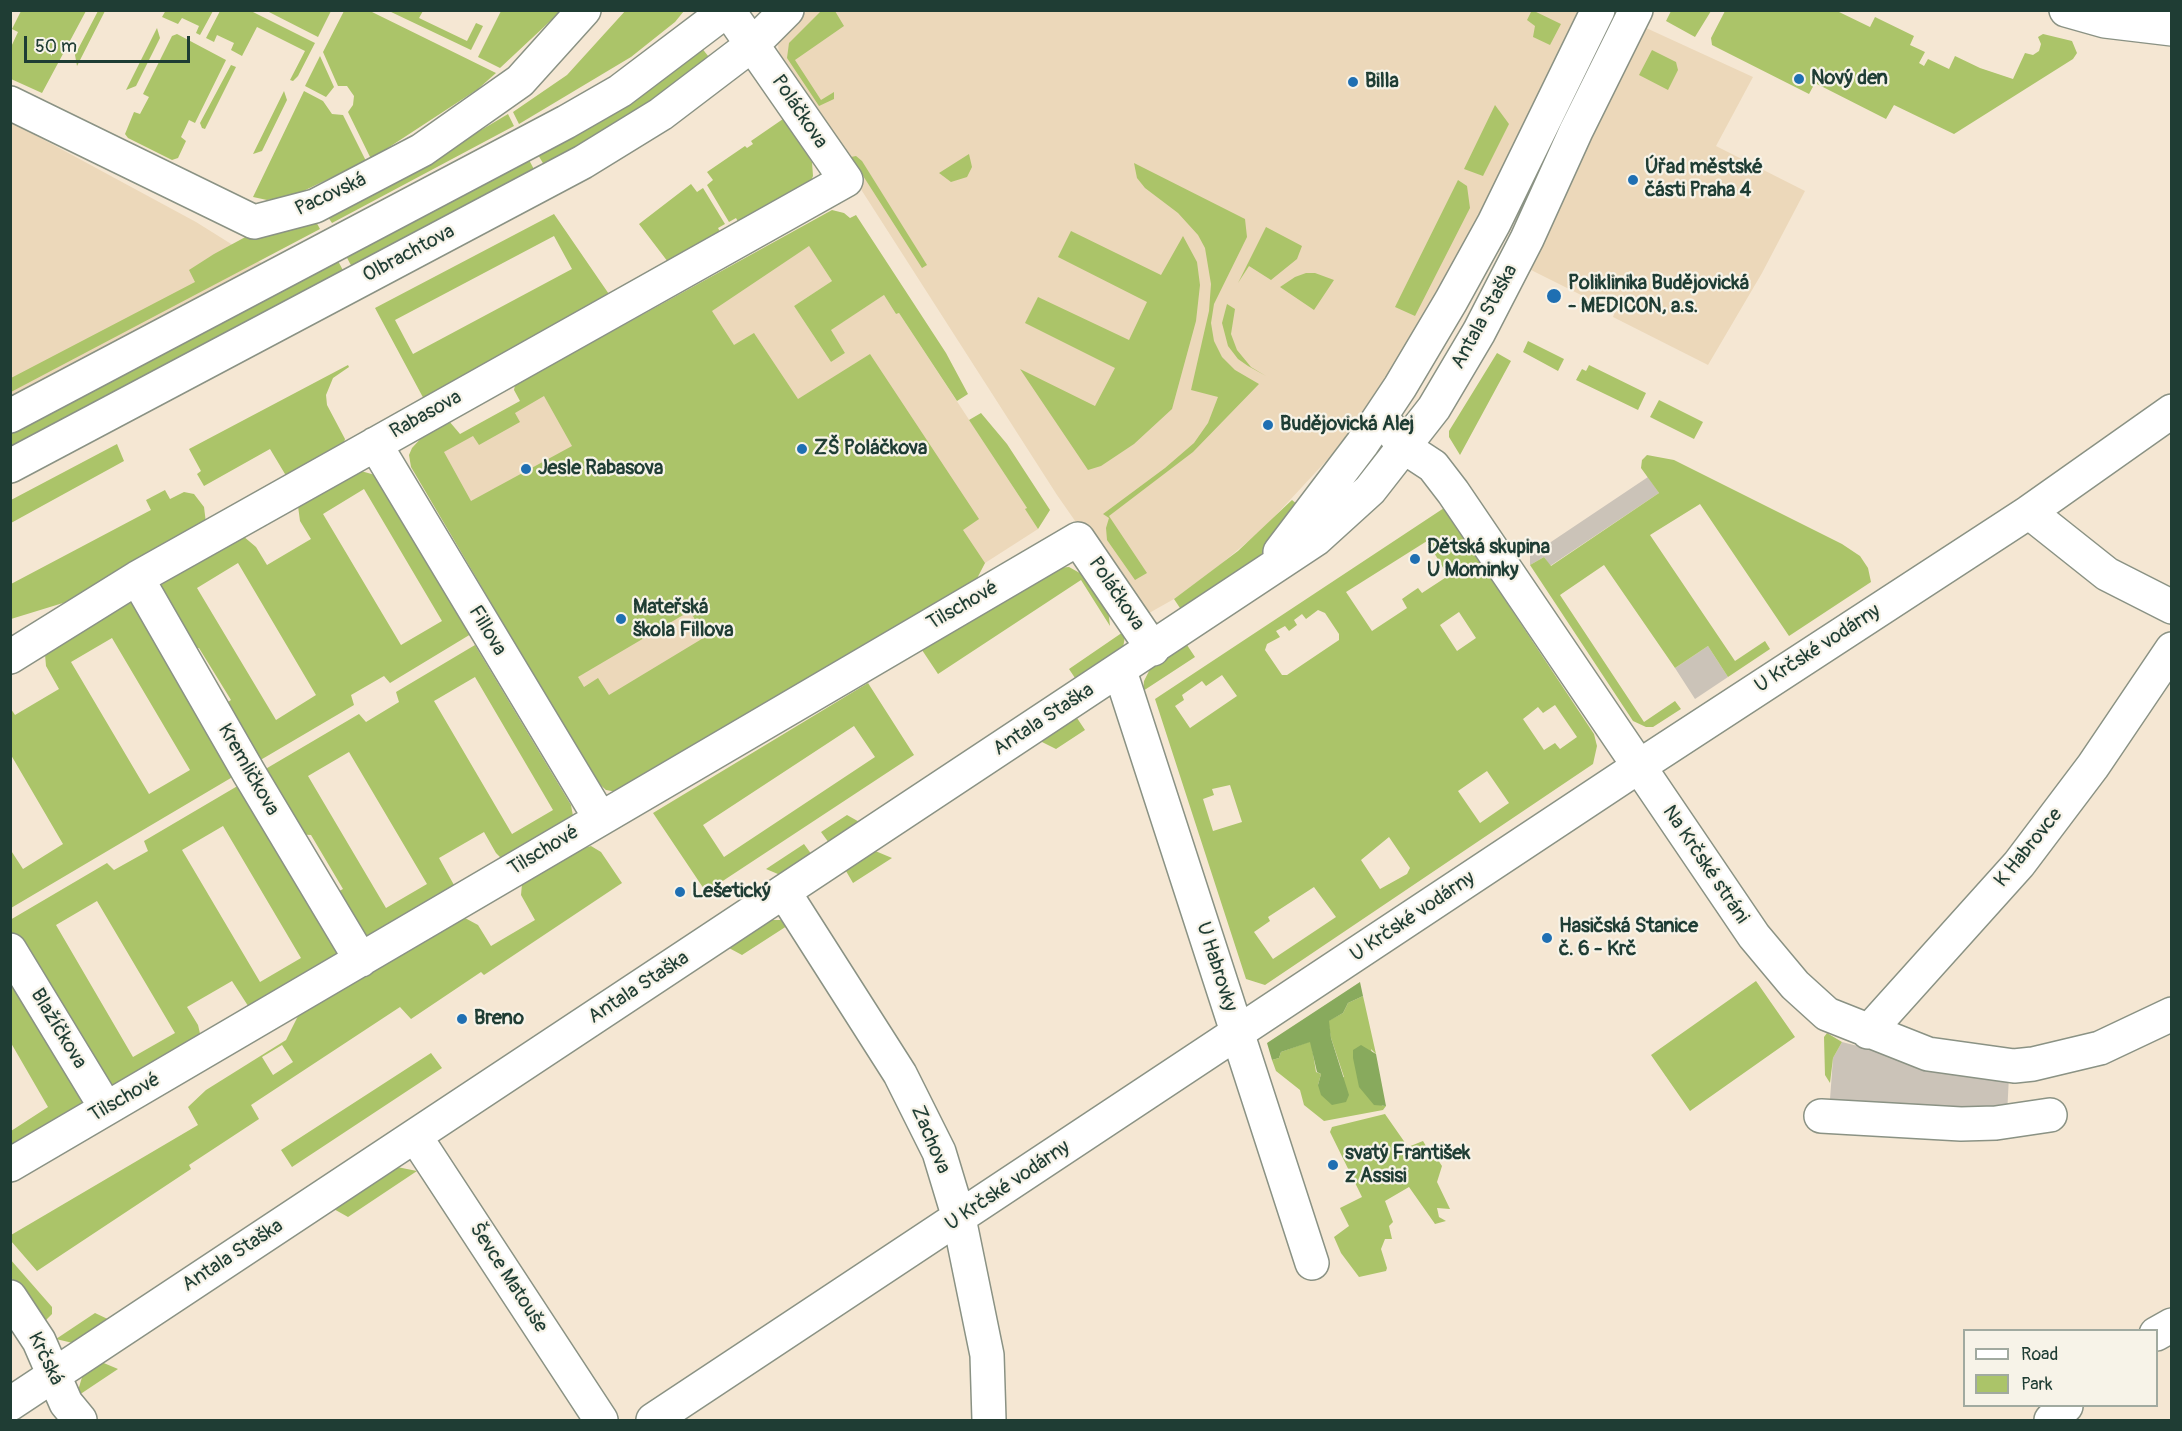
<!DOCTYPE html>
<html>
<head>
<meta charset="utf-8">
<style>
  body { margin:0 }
  #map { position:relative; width:2182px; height:1431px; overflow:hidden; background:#f5e7d3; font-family:Pangolin,sans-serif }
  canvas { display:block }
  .frame { position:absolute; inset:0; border:12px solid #1f3d34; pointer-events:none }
  .legend { position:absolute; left:1963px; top:1329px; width:195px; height:78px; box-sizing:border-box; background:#f7f3e8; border:2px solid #a1aaa0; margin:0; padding:8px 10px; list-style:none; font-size:18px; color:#1f3d34 }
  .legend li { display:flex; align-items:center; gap:12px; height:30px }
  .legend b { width:30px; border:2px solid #a1aaa0 }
  .scale { position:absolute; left:24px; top:36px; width:166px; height:27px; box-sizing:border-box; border:3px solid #1f3d34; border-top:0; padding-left:8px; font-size:18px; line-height:21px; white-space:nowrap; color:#1f3d34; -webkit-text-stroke:4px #f7f3e8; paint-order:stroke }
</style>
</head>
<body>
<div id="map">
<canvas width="2182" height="1431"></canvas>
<div class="frame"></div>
<ul class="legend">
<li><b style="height:8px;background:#fff"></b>Road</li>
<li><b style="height:16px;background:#abc469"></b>Park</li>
</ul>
<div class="scale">50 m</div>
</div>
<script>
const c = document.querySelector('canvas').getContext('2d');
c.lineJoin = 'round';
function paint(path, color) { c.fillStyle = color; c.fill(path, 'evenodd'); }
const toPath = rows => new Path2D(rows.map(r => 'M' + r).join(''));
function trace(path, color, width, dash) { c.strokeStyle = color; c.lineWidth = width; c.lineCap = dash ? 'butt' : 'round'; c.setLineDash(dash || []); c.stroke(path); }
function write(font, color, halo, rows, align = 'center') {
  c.font = font + ' Pangolin,sans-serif'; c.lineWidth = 4.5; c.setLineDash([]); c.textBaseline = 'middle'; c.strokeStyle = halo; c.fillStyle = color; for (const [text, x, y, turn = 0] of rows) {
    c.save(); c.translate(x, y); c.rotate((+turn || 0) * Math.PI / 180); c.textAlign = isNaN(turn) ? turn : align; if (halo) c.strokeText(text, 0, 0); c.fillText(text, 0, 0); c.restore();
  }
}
const built = toPath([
  [808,10,1584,11,1484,211,1388,387,1353,432,1264,528,1221,564,1174,599,1142,617,1057,495,780,63,778,44,786,30],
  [1644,27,1753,77,1716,146,1805,191,1762,273,1708,365,1613,317,1615,312,1525,267],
  [11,122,196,222,268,267,11,402],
  [800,232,832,281,794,306,831,362,845,353,830,330,884,295,896,314,899,313,1027,508,1026,510,1038,529,985,563,971,590,628,783,416,460,520,401]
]);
const industrial = toPath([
  [1648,477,1659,493,1550,566,1544,557,1530,565,1530,556],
  [1708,646,1728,677,1695,699,1675,668],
  [1842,1042,1920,1062,2009,1076,2007,1115,1828,1127,1833,1058]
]);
const green = toPath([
  [166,10,213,10,213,11,200,35,196,33,199,26,182,18,178,24,162,17],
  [626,10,684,11,675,22,631,57,519,124,513,112,567,75],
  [822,10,835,11,844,26,795,60,821,100,834,92,834,99,819,106,787,58,789,43],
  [1532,10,1561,24,1550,45,1533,37,1535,26,1527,20],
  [21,11,86,11,42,93,11,79,11,47,18,32,12,29],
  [98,11,105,11,77,66,75,55],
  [251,11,315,43,298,76,293,81,290,80,305,51,257,27,242,56,231,50,234,43,217,35,214,42,206,38,220,11],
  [267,11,331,11,318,37],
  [344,11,370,11,496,73,478,89,371,159,348,112,353,105,354,96,347,86,338,86,323,52],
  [389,11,423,11,419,18,467,41,476,23,483,26,471,50],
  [501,11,501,10,561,11,500,68,478,57],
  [1671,11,1671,10,1711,11,1695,37,1666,21],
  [1837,11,1870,27,1875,17,1914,36,1910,45,1925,52,1919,63,1924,66,1928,59,1949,69,1955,56,1980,68,2013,79,2025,53,2033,55,2039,51,2041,44,2038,37,2043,34,2072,41,2077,53,2073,59,1954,134,1894,105,1886,119,1815,83,1809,94,1712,45,1711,38,1725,11],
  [157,28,160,38,136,86,126,90],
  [177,34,226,60,195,123,189,120,181,137,186,141,178,158,172,160,128,138,125,134,134,112,140,114,149,97,143,94,172,36],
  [701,47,712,61,547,170,537,153],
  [1652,50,1676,62,1678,70,1668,90,1639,75],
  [320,56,334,87,326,97,305,86],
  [231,65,236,67,205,129,202,128,200,123],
  [284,91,287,100,262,151,253,154],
  [304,91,323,101,332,114,343,115,366,161,295,195,267,200,253,197],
  [1495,105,1509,124,1483,176,1464,169],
  [508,114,514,126,332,223,326,214,416,169],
  [783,119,812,162,813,176,811,181,742,229,736,218,729,222,707,185,713,180,707,172,745,146,747,148,753,144,751,141],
  [969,154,972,167,967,177,951,182,939,173],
  [856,156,862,161,927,265,922,268,851,157],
  [528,158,537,175,354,271,345,254],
  [1134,163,1245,219,1247,237,1214,304,1211,323,1214,341,1222,357,1235,370,1259,384,1193,452,1109,516,1147,573,1135,580,1107,540,1106,528,1109,518,1103,514,1165,468,1194,443,1208,423,1218,397,1191,390,1209,311,1211,284,1205,248,1198,235,1178,213,1145,188,1137,178],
  [1458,180,1467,186,1470,208,1415,316,1395,307],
  [691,184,697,192,703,188,725,224,718,228,724,239,668,262,639,224],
  [832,210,844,213,850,218,856,215,946,353,968,394,957,401,899,313,896,314,884,295,831,330,845,353,831,362,794,306,832,281,809,246,712,311,734,345,754,333,798,399,870,354,979,519,963,530,985,563,971,590,617,792,606,790,596,781,411,467,409,455,412,448,424,435,449,421,460,434,520,401,514,390,515,385],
  [544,396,572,446,471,501,444,452,473,436,479,445,520,422,515,413],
  [690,611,705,637,609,695,598,678,584,687,578,677],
  [554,214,613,300,426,403,375,308],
  [554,236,572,269,413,354,395,320],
  [314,218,320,229,11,392,11,378,195,282,189,270,214,254,262,228],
  [1266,227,1302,246,1297,259,1271,280,1249,266,1238,283],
  [1071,231,1161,275,1183,236,1197,262,1200,285,1196,321,1172,409,1134,444,1101,466,1088,470,1020,369,1095,406,1115,368,1025,323,1038,297,1129,340,1147,302,1058,257],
  [337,259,346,276,11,452,11,430],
  [1306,273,1315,273,1334,280,1314,310,1280,287,1295,277],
  [1227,304,1235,309,1231,334,1237,350,1251,367,1266,376,1248,366,1238,359,1228,346,1222,323],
  [1528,341,1564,359,1558,371,1523,352],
  [1497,353,1511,361,1460,455,1449,437,1449,431],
  [348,365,349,367,333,378,326,395,327,405,345,439,343,447,288,479,270,449,204,486,197,474,201,471,189,449],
  [1589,365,1646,393,1638,410,1576,380,1582,369,1586,371],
  [1659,400,1703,422,1694,439,1650,417],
  [981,413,1007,444,1050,510,1038,529,1025,509,1027,508,969,420],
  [117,444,124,461,11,523,11,500],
  [1647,455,1674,460,1842,544,1860,556,1868,568,1871,582,1789,636,1700,504,1650,535,1735,661,1765,641,1770,649,1728,677,1708,646,1675,668,1604,565,1560,595,1644,722,1675,701,1681,709,1653,727,1646,727,1633,721,1530,565,1544,557,1551,566,1659,493,1641,468,1642,460],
  [361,471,375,475,471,634,390,683,384,676,351,695,354,705,252,765,219,708,231,700,199,648,185,651,154,589,243,536,256,547,267,565,311,539,300,521,298,506],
  [364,489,442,621,401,645,323,514],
  [238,563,316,695,276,720,197,588],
  [165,490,170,499,184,492,194,494,204,507,206,523,89,595,11,619,11,584,151,510,146,500],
  [1292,500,1298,505,1277,536,1258,558,1184,614,1174,599,1238,551],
  [1444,508,1594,734,1597,746,1593,764,1265,985,1246,979,1155,699],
  [1427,541,1448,576,1422,593,1418,588,1412,592,1402,599,1407,608,1372,631,1346,592],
  [1318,610,1325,613,1339,634,1339,640,1287,675,1282,675,1265,650,1267,644,1280,637,1276,631,1285,626,1289,631,1297,625,1294,620,1302,614,1306,619],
  [1459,612,1476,638,1457,651,1440,625],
  [1222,675,1237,696,1190,728,1175,706,1184,700,1182,695,1202,681,1206,686],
  [1555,705,1577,737,1560,749,1555,743,1544,750,1523,719,1538,707,1543,713],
  [1487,771,1509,803,1480,823,1458,791],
  [1230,785,1242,822,1213,831,1203,799,1214,795,1212,789],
  [1389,837,1410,868,1407,874,1380,889,1361,860],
  [1314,887,1336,917,1273,959,1254,932,1270,921,1268,917],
  [1069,567,1087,577,1108,609,1110,626,1081,580,938,674,922,650,1057,568],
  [135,600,241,772,11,908,10,849,23,869,63,844,11,755,11,709,15,715,59,689,46,666,45,654],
  [112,638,190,770,149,794,71,662],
  [1126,630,1123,648,1079,684,1069,669],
  [1185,642,1195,657,1143,691,1144,681,1151,667],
  [475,645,571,805,573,816,505,862,496,853,484,832,439,858,454,885,455,892,362,947,330,896,343,889,311,835,293,834,257,774,359,714,366,722,399,702,396,692],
  [475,677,553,810,512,834,434,701],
  [349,752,427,884,386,908,308,776],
  [868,683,914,755,706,892,653,813],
  [854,726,875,757,724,857,703,825],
  [1075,715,1085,730,1056,749,1038,740],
  [246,781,347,956,252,1012,232,981,187,1007,198,1025,202,1042,112,1095,102,1087,11,932,10,920,107,863,114,870,148,851,144,841],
  [223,826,301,958,260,982,182,850],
  [97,901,175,1033,133,1057,56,925],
  [847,815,863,824,829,843,821,832],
  [804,844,812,855,785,877,766,869],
  [591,846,601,852,622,883,484,975,481,972,411,1019,400,1007,251,1105,259,1119,189,1165,191,1169,37,1271,11,1241,11,1235,198,1125,188,1107,206,1090,286,1040,298,1016,465,918,478,925,491,946,535,920,521,895,522,884,581,849],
  [282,1045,293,1062,273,1075,262,1057],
  [873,850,892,858,853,883,846,871],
  [768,920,781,920,790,924,742,955,729,948,728,946],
  [10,959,86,1096,83,1107,11,1150,11,1131,48,1107,11,1043],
  [1756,981,1795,1037,1690,1111,1651,1055],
  [1363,996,1376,1054,1371,1049,1382,1106,1386,1106,1383,1110,1324,1121,1304,1105,1300,1090,1276,1071,1272,1060,1279,1058,1281,1052,1311,1041,1316,1072,1321,1074,1318,1085,1344,1077,1331,1038,1328,1021,1343,1013,1348,1003],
  [1827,1033,1842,1042,1833,1058,1830,1083,1825,1075,1824,1037],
  [431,1053,442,1068,292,1167,281,1150],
  [1385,1114,1408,1147,1423,1141,1435,1161,1438,1160,1442,1166,1437,1182,1450,1209,1437,1208,1439,1217,1446,1221,1435,1224,1409,1187,1385,1201,1393,1222,1389,1226,1392,1239,1385,1239,1381,1249,1387,1268,1386,1271,1359,1277,1341,1253,1334,1237,1349,1226,1340,1208,1362,1197,1330,1132,1332,1127],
  [397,1167,417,1171,348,1217,332,1208],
  [10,1259,52,1307,52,1314,42,1324,11,1277],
  [95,1313,114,1322,77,1344,56,1339],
  [99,1361,118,1369,76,1397,83,1374]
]);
const forest = toPath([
  [1360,982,1363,996,1348,1003,1343,1013,1329,1021,1331,1038,1349,1095,1346,1102,1332,1105,1321,1095,1318,1085,1321,1074,1317,1072,1310,1042,1281,1052,1279,1058,1272,1060,1267,1043],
  [1361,1045,1376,1054,1386,1106,1374,1105,1359,1087,1353,1058,1353,1050]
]);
const minor = toPath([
  [2066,10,2105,21,2172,29],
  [10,103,254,222,315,206,422,150,520,81,584,10],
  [10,416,566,122,620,91,727,10],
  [1381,416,1404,447,1433,466,1453,492,1754,936,1795,985,1827,1014,1928,1054,2014,1066,2033,1064,2100,1048,2172,1014],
  [375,444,600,818],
  [10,466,583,162,661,114,753,44,787,10],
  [2029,512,2107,574,2172,607],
  [1280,552,1362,444,1400,387,1451,301,1494,223,1598,10],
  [137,578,249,773,361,960],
  [10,657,137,578,846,180,728,10],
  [1120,671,1312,1263],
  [784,892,900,1074,939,1152,959,1218,987,1355,989,1420],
  [10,950,106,1108],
  [1868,1032,2019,864,2093,766,2172,649],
  [1821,1116,1961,1124,1996,1123,2050,1115],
  [415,1136,601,1420],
  [10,1165,1078,539,1153,649],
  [10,1297,39,1341,66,1403,80,1420],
  [2156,1334,2172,1325],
  [10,1404,1316,539,1370,490,1434,408,1479,332,1527,239,1576,131,1636,10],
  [653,1420,1638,767,2029,512,2172,411],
  [2051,1420,2066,1406]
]);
const markers = [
  [1799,79,6,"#1f6fb2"],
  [1353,82,6,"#1f6fb2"],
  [1633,180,6,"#1f6fb2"],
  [1554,296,8,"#1f6fb2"],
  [1268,425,6,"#1f6fb2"],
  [802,449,6,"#1f6fb2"],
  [526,469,6,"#1f6fb2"],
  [1415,559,6,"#1f6fb2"],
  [621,619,6,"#1f6fb2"],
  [680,892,6,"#1f6fb2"],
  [1547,938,6,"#1f6fb2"],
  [462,1019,6,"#1f6fb2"],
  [1333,1165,6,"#1f6fb2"]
];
const poiNames = [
  ["Nový den",1811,79],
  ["Billa",1365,82],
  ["Úřad městské",1645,168],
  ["části Praha 4",1645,191],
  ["Poliklinika Budějovická",1568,284],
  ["- MEDICON, a.s.",1568,307],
  ["Budějovická Alej",1280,425],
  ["ZŠ Poláčkova",814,449],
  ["Jesle Rabasova",538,469],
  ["Dětská skupina",1427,548],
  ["U Mominky",1427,571],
  ["Mateřská",633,608],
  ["škola Fillova",633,631],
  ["Lešetický",692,892],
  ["Hasičská Stanice",1559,927],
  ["č. 6 - Krč",1559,950],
  ["Breno",474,1019],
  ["svatý František",1345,1154],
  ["z Assisi",1345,1177]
];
const streetNames = [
  ["Poláčkova",799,112,56],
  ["Pacovská",331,195,-25],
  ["Olbrachtova",409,254,-28],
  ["Antala Staška",1485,317,-61],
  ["Rabasova",426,415,-29],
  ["Poláčkova",1116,594,56],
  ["Tilschové",963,606,-30],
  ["Fillova",487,631,59],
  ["U Krčské vodárny",1818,649,-33],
  ["Antala Staška",1044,720,-33],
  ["Kremličkova",248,770,60],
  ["K Habrovce",2029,848,-51],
  ["Tilschové",544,851,-31],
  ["Na Krčské stráni",1705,865,56],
  ["U Krčské vodárny",1413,917,-34],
  ["U Habrovky",1216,967,72],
  ["Antala Staška",639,988,-33],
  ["Blažíčkova",58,1029,59],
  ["Tilschové",125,1098,-30],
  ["Zachova",930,1140,67],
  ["U Krčské vodárny",1008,1186,-34],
  ["Antala Staška",233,1256,-33],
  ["Ševce Matouše",508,1278,57],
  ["Krčská",45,1359,64]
];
paint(built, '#ecd8ba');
paint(industrial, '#cbc3b8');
paint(green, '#abc469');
paint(forest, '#88aa5d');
trace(minor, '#8a9284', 36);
trace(minor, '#fff', 33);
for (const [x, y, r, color] of markers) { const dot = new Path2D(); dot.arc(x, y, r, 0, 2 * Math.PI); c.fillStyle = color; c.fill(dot); trace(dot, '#f7f3e8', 2); }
write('bold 20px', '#1f3d34', '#f7f3e8', poiNames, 'left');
write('20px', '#1f3d34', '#f7f3e8', streetNames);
</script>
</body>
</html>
